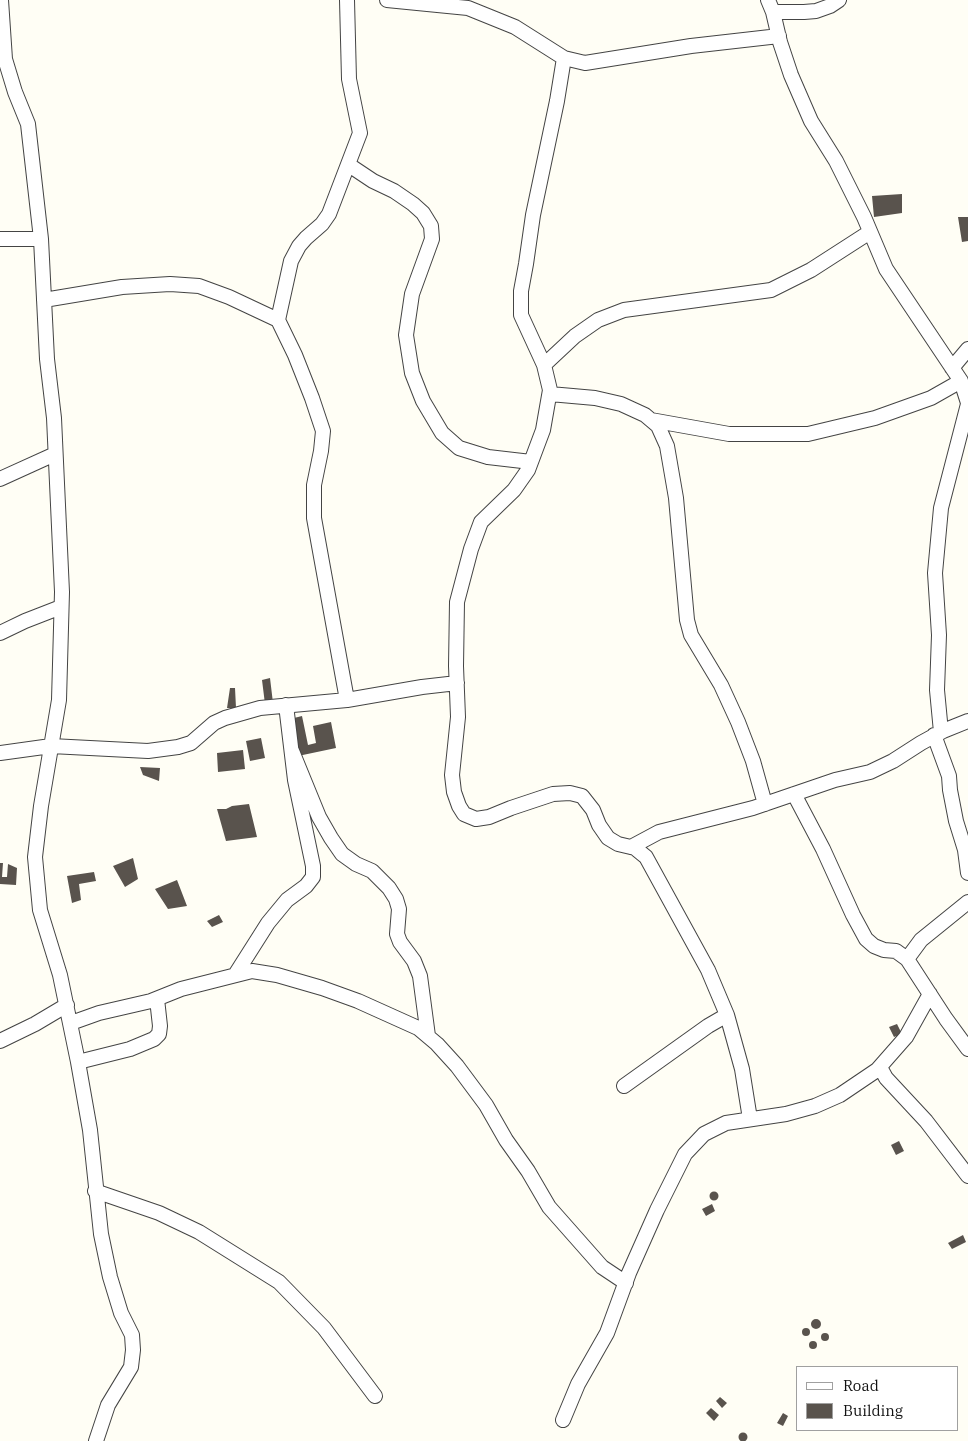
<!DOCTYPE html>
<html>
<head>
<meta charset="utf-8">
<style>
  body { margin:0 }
  #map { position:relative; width:968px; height:1441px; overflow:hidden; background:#fffef5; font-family:"IBM Plex Serif",serif }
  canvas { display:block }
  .legend { position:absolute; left:796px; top:1366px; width:162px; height:65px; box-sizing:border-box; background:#fff; border:1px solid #a0a0a0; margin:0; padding:6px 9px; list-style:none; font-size:15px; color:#111 }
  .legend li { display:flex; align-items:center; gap:10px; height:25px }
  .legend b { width:25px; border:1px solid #a0a0a0 }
</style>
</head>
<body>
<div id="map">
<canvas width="968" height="1441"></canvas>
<ul class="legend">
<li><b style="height:6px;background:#fff"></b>Road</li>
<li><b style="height:14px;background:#59534d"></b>Building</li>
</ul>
</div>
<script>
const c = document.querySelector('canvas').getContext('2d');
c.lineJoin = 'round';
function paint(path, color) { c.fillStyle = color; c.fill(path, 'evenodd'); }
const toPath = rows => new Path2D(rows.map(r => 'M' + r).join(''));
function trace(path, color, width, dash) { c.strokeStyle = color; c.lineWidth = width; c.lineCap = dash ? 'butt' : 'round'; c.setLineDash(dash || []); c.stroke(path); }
const building = toPath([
  [902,194,902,213,874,217,872,196],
  [958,217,968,217,968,241,962,242],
  [270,678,273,703,265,704,262,680],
  [230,688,235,688,236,708,227,708],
  [302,716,308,745,316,743,313,726,331,722,336,748,298,756,290,719],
  [261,738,265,758,250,761,246,741],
  [243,750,245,769,218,772,217,753],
  [140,767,160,768,159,781,143,775],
  [249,804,257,837,226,841,217,809,226,809,232,806],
  [133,858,138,879,125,887,113,866],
  [0,863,3,863,2,877,7,877,8,864,17,868,16,885,0,884],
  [94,872,96,881,79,884,81,900,72,903,67,876],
  [177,880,187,906,168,909,155,889],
  [219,915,223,922,212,927,207,921],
  [897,1024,902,1034,894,1037,889,1027],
  [899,1141,904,1151,896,1155,891,1145],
  '709.5 1196a4.5 4.5 0 1 1 9 0a4.5 4.5 0 1 1-9 0Z',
  [712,1204,715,1211,706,1216,702,1209],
  [963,1235,966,1242,952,1249,948,1243],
  '811 1324a5 5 0 1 1 10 0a5 5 0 1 1-10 0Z',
  '802 1332a4 4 0 1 1 8 0a4 4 0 1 1-8 0Z',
  '821 1337a4 4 0 1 1 8 0a4 4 0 1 1-8 0Z',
  '809 1345a4 4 0 1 1 8 0a4 4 0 1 1-8 0Z',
  [720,1397,727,1403,722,1408,716,1401],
  [711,1408,719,1415,714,1421,706,1413],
  [783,1413,788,1416,783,1426,777,1423],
  '738.5 1437a4.5 4.5 0 1 1 9 0a4.5 4.5 0 1 1-9 0Z'
]);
const minor = toPath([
  [1,0,5,59,15,92,28,124,41,239,47,359,54,418,62,592,59,700,41,806,35,857,40,910,60,975,78,1062,90,1130,101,1234,110,1277,121,1313,132,1335,133,1350,131,1367,108,1405,96,1441],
  [387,0,468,8,515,27,564,58,585,63,691,46,779,36],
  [768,0,773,12,780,42,791,75,811,121,836,161,864,217,886,269,961,381,968,403],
  [773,12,804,12,816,11,830,6,839,0],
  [564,58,557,101,533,215,526,264,521,291,521,315,544,365,550,390,543,430,528,470,514,490,481,522,471,549,457,602,456,666,458,717,452,775,454,792,459,806,464,814,476,819,489,817,511,808,553,794,570,793,582,796,593,810,599,825,608,838,618,844,635,848,646,857,708,970,727,1015,742,1069,750,1119],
  [349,165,373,181,394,191,413,204,423,213,431,226,432,239,412,294,406,335,412,373,423,401,442,433,459,448,488,457,531,462],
  [0,239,41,239],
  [44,300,122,287,170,284,199,286,229,297,278,320,295,355,312,398,323,431,321,451,314,485,314,518,347,700],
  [278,320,291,261,299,246,306,238,322,224,329,214,360,133,349,79,347,0],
  [544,365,575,336,598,320,624,310,771,290,811,270,870,232],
  [952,368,968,349],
  [550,394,595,398,621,404,645,415,658,426,667,446,676,498,687,620,691,635,721,685,738,722,753,761,765,804],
  [651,420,729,434,808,434,875,418,931,398,961,381],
  [0,479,55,454],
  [0,633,25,621,61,607],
  [941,732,937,690,939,635,935,573,941,508,968,404],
  [934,735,949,776,950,790,956,821,965,850,968,873],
  [292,751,319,817,331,838,342,854,356,864,372,871,389,888,396,899,399,909,397,934,400,942,414,961,420,976,428,1036],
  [0,753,51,746,148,751,178,747,191,743,214,723,225,718,260,708,347,700,422,687,457,683],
  [794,794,823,849,853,915,866,939,874,946,884,950,896,951,907,959,946,1019,968,1049],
  [631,847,659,832,753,808,835,780,870,772,893,761,921,743,943,731,968,721],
  [907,959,921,940,968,902],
  [235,975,268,923,287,900,306,886,313,877,313,866,295,780,286,705],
  [71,1023,99,1013,151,1001,181,989,252,971,277,975,322,988,358,1001,418,1028,437,1044,457,1066,486,1105,506,1140,528,1171,549,1207,602,1267,626,1283],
  [0,1041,35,1024,67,1005],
  [78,1062,130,1049,154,1039,159,1034,160,1026,157,999],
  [880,1067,886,1078,926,1121,968,1176],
  [624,1086,708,1026,727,1015],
  [95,1191,159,1213,199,1232,279,1282,324,1328,375,1396],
  [563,1420,578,1384,607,1333,629,1273,657,1210,685,1154,704,1134,726,1123,786,1114,815,1106,840,1095,877,1070,906,1037,930,994]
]);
paint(building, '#59534d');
trace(minor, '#444', 16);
trace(minor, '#fff', 14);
</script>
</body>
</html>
